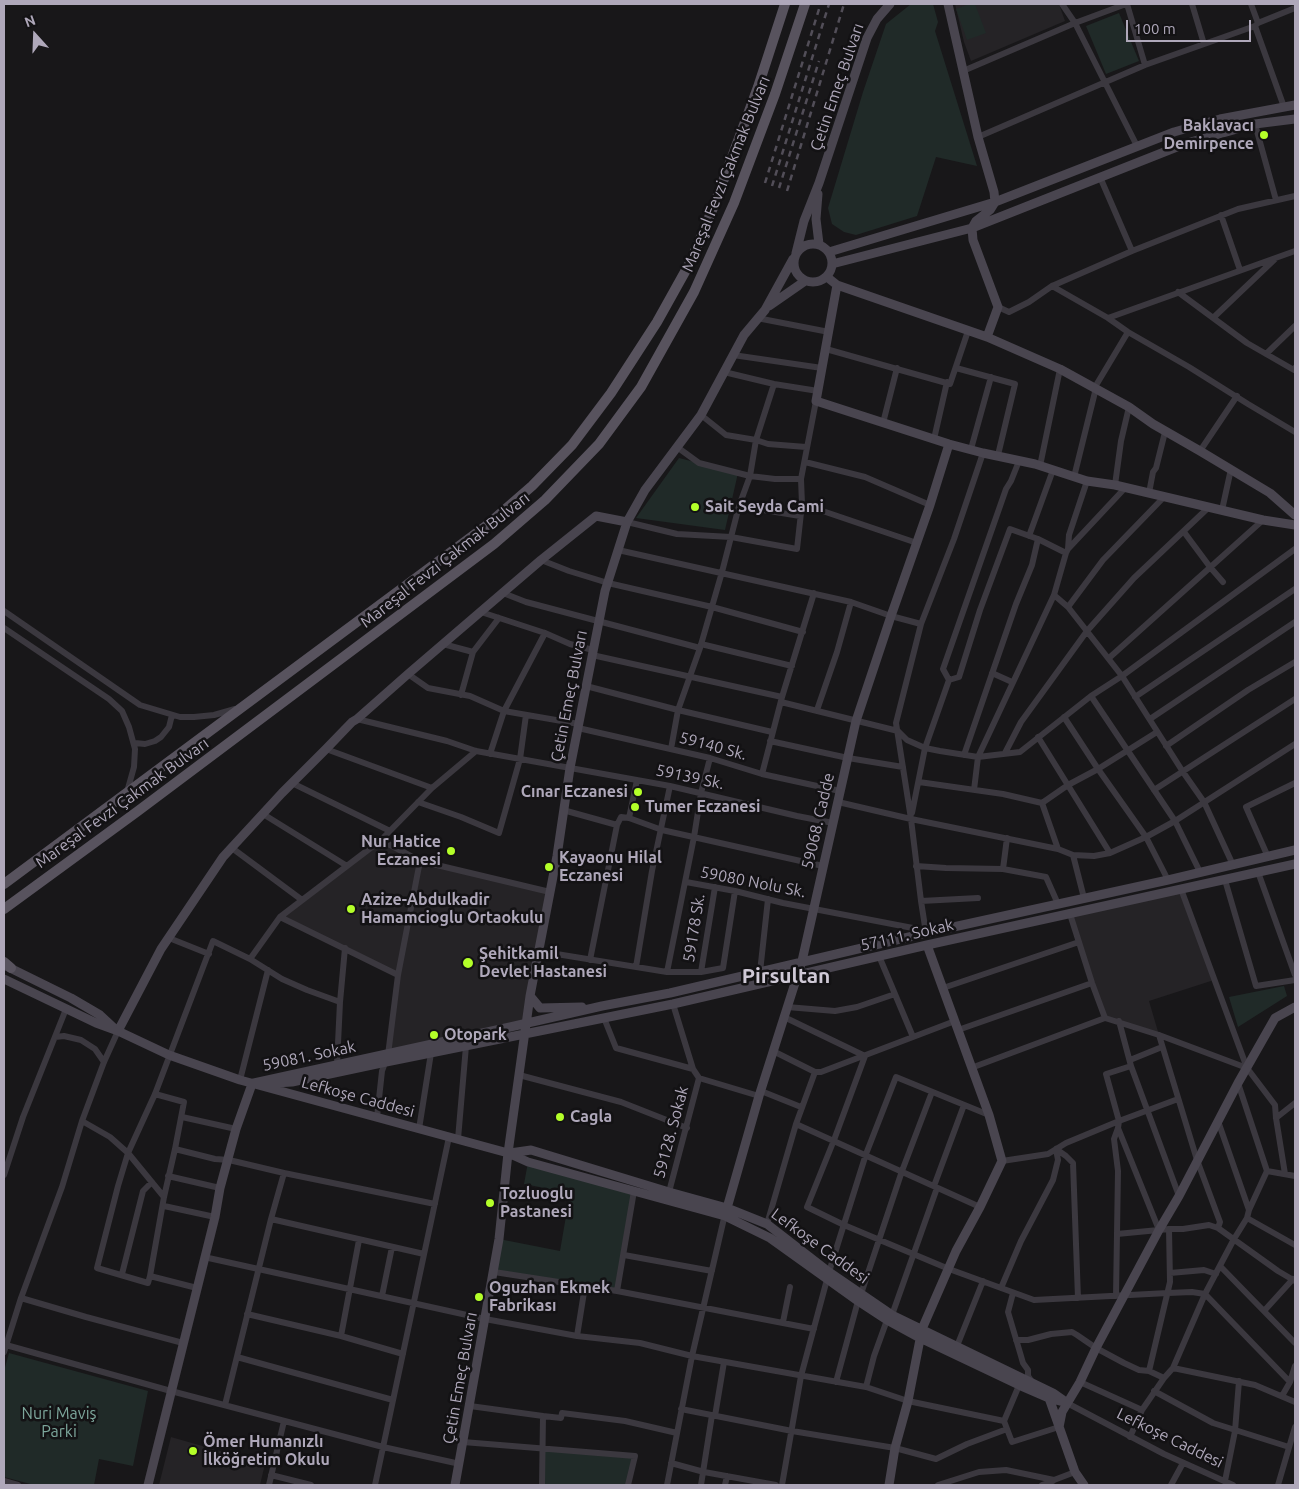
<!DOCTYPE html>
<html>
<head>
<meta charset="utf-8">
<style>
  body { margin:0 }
  #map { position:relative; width:1299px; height:1489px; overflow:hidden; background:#181719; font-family:Ubuntu,sans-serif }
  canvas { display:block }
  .frame { position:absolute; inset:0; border:5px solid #afa8ba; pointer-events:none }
  .north { position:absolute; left:10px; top:10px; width:50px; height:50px; -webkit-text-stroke:4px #131214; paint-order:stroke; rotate:340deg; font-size:14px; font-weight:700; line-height:20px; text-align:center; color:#afa8ba }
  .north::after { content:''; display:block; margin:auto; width:18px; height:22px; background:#afa8ba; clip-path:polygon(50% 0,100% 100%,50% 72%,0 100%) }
  .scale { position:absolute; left:1126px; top:20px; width:125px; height:22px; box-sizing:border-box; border:2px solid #afa8ba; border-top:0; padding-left:6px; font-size:15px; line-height:18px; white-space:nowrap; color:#afa8ba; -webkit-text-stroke:4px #131214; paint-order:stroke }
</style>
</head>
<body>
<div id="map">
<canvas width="1299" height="1489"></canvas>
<div class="frame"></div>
<div class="north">N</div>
<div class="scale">100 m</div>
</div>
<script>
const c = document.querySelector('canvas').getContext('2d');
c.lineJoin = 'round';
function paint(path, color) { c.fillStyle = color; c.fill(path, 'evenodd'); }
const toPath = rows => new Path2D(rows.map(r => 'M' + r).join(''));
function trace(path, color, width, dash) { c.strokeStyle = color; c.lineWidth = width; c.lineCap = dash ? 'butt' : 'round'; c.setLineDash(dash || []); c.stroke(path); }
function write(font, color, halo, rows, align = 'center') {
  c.font = font + ' Ubuntu,sans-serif'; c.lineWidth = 5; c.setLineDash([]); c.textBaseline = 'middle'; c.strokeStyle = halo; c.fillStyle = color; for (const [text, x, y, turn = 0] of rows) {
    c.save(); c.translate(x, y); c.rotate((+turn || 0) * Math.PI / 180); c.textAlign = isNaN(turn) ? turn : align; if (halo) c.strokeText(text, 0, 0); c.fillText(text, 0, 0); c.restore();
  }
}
const built = toPath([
  [955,4,1059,4,1065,21,971,61,964,42],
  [381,840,420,861,550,892,526,1024,388,1055,398,975,280,917],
  [1181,889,1214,980,1149,1001,1159,1035,1105,1018,1070,914],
  [171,1437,265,1464,260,1485,159,1485]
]);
const green = toPath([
  [911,4,933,4,938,22,935,31,977,166,936,157,917,216,856,235,844,232,832,224,828,208,863,92,886,24],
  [969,4,975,4,986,33,967,40,956,9],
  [1119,13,1139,61,1106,74,1086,26],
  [679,458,738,473,725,530,636,518],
  [1284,986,1287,996,1238,1027,1229,997],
  [528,1162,634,1191,617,1291,494,1272,499,1239,560,1251,570,1193,524,1184],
  [9,1353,148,1391,133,1466,99,1459,94,1485,34,1485,4,1477,4,1371],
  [543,1448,635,1456,628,1485,542,1485]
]);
const street = toPath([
  [1062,4,1075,23,1137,146],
  [1127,4,1145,65],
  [1192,4,1204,44],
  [1258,23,1295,8],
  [1255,26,1284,107],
  [963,71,1075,23,1126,4],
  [1255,124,1276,200],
  [978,137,1145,65,1255,26,1258,23,1251,4],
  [1100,177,1132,251],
  [1221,215,1240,270],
  [1052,286,1108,318,1128,332,1189,367,1248,404,1295,432],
  [1178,292,1247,343,1294,370,1295,368],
  [998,307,1009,312,1029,302,1052,286,1132,251,1238,209,1295,196],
  [757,318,829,332],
  [1108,318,1295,251],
  [1213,318,1275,259],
  [826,349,950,384,968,331],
  [1266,354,1295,326],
  [733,355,822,368],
  [956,368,1015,384,998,455],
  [724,372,774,384,818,391],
  [1095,387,1128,332],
  [701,415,726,435,756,440,768,444,806,447],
  [883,423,897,368],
  [934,439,947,382],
  [677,447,699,463,750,476,775,479,801,479],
  [971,449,991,377],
  [1200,451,1237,396],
  [805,462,865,477,930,505],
  [1040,466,1060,369],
  [1074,477,1096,388],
  [1087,481,1069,535,1068,549,1066,553,1054,595,1068,607,1122,676,1183,772,1204,802,1233,865],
  [1115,485,1121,441,1129,407],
  [1149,493,1153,472,1156,468,1165,432],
  [802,504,917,543],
  [739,506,800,516],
  [1222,510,1231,469],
  [627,522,677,534,731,537,797,549,802,504,801,479,816,401],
  [1184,532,1210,567,1223,582],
  [1029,536,1053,470],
  [1068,549,1125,488],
  [618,550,851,602,891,616,921,624],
  [541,560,569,571,608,583,712,607,803,632],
  [503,593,526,602,700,648],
  [1068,607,1103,560,1164,497],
  [4,611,140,705,180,717,194,717,214,715,235,709],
  [481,612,545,633,570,644,593,650],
  [4,628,109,699,122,711,129,727,135,749,134,767,127,792],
  [443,644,473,652,461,695],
  [701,644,792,666],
  [473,652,499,618],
  [592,655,782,697],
  [1109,658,1263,520],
  [992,673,1012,682],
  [408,674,428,688,470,696,504,711,579,724],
  [949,680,943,669,1006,489,1011,481,1019,461],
  [949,680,959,677,980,610,1010,529,1038,539,1066,553],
  [586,686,678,710,772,732],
  [1091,696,1175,821,1200,872],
  [1135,697,1295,589],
  [781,702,898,731,907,740,925,748,940,751,978,757,1020,752,1091,696,1122,676,1295,549],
  [817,710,837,652,851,602],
  [1064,717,1098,769,1146,837,1168,880],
  [357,719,447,741,476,751,670,786,797,816,833,823],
  [1150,719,1295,622],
  [578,728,710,758,762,774,840,791],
  [1038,737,1110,853],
  [770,741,848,758,903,767],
  [135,743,145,744,155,741,161,737,169,727,172,715],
  [1166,746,1248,690,1295,662],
  [326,749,432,788],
  [671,749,678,710,700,648,722,572,739,506,750,476,756,440,774,384],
  [1005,753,1021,722,1087,631,1134,578,1209,507],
  [490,754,504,711,545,633],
  [964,755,1016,604,1032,565,1038,539],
  [762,774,782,697,814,593],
  [919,782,1003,794,1042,803,1068,785,1098,769,1157,732],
  [292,783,390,831],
  [974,790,978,757,1054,595],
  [1154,790,1295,699],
  [418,802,461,817,499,833,520,759,526,715],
  [838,802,911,819,1058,849,1073,855,1094,856,1110,853,1146,837,1175,821,1295,744],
  [1042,803,1058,849],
  [563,810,617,825],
  [912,813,925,748,949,680],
  [263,814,347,866],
  [629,818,637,780],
  [381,840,420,861,550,892],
  [232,848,302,900],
  [1073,855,1084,898],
  [1268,857,1246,807,1295,783],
  [916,866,946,868,1003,869,1046,877,1058,904],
  [1003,869,1007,838],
  [1258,872,1295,975],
  [1225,880,1256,986,1295,980],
  [686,882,735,891,783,903,918,929,926,933],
  [1181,889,1247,1068,1275,1105,1276,1118,1285,1174],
  [921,901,978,898],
  [1070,914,1092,983,1105,1018],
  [280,917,398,975],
  [926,933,921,901,911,819,896,723,921,624,954,539,983,453],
  [169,938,209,954],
  [538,951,667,972,701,972,723,968,735,891],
  [879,956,913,1037],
  [250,959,280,917,381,840,432,788,476,751],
  [590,960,617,825,621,817,629,818,662,830,823,866],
  [636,967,652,871,670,786],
  [667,972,694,837,701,793,710,758],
  [701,972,715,887],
  [760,972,768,899],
  [943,988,1079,942],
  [673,1004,693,1069],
  [787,1007,835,1011,857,1007,895,994],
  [784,1017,865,1056,834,1140,807,1207,844,1225,949,1269,1034,1300,1168,1293,1192,1292,1205,1294,1290,1382],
  [604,1018,616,1048,693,1069,699,1078,759,1096],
  [1119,1021,1131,1066,1179,1196],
  [958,1030,1092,983],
  [1159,1035,1197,1160,1220,1222,1218,1228,1278,1271,1295,1281],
  [55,1037,64,1036,81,1040,95,1049,104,1062],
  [773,1051,815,1072,821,1072,955,1021],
  [1130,1060,1162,1047],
  [337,1064,340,1002,345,948],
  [971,1068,1105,1018,1159,1035,1247,1068],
  [519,1075,621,1102,687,1128],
  [240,1080,268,970],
  [1238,1083,1267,1171],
  [761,1091,801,1107],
  [182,1117,236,1129],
  [377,1117,382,1071,388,1055,398,975,420,861],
  [1276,1118,1295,1103],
  [82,1121,110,1137,128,1153,164,1197],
  [1218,1121,1249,1210],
  [796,1124,980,1207],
  [1118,1128,1159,1230],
  [419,1129,431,1053],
  [458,1139,466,1046],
  [175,1149,215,1159,229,1160,284,1173,435,1204],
  [1056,1149,1066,1156,1073,1163,1078,1298],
  [1002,1161,1048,1154,1066,1143,1119,1121,1178,1099],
  [4,1175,23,1117,66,1009],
  [168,1176,220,1188],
  [934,1186,964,1105],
  [669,1192,699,1078],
  [164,1206,215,1217],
  [1247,1218,1295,1245],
  [271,1219,424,1254],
  [767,1224,796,1124,815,1072],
  [1117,1234,1169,1229,1183,1229,1209,1225,1218,1228],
  [624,1255,712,1271],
  [204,1257,485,1319,577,1336,640,1343,692,1356,866,1387,908,1401,1004,1421,1012,1442,1059,1427],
  [1220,1266,1295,1343],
  [494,1272,617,1291,814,1329],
  [1170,1273,1204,1270,1216,1274],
  [122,1274,143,1191,152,1182],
  [150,1276,164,1197,175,1149,184,1102,155,1094],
  [197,1288,150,1276,148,1283,97,1268,118,1186,128,1153,155,1094,213,941,250,959,282,979,307,990,340,1002],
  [1001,1288,1021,1241,1053,1180,1058,1160,1056,1149],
  [617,1291,634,1191],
  [1013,1293,1008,1312,1021,1356,1023,1363,1028,1370,1028,1376,1032,1382],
  [861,1294,902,1171,932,1092],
  [382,1296,392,1247],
  [1116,1296,1118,1171,1114,1139,1118,1128,1119,1121,1106,1074,1131,1066],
  [21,1298,86,1317,183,1343],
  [1264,1311,1293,1279],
  [247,1314,341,1336,403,1354],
  [892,1315,937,1188],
  [783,1322,790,1287],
  [341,1336,359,1240],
  [577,1336,585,1286],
  [1016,1340,1028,1340,1051,1334,1072,1332,1077,1335,1096,1348,1124,1363,1139,1370,1149,1371,1164,1378],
  [6,1345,171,1391,383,1447,460,1464],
  [957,1346,983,1281],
  [4,1352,21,1298,62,1187,82,1121,104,1062,118,1031],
  [237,1357,393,1400],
  [1173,1368,1255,1385,1295,1402],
  [1149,1371,1170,1282,1169,1229],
  [836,1382,858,1301],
  [1080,1382,1142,1410],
  [866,1387,874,1356,887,1320],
  [1154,1391,1213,1423,1289,1447],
  [1282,1396,1290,1382,1295,1366],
  [1067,1403,1164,1454,1233,1485],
  [225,1405,271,1219,284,1173],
  [470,1406,543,1416],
  [681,1409,792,1431,895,1448,936,1459,967,1444,1007,1429],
  [715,1416,724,1362],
  [1004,1421,1020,1383],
  [1130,1437,1142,1410,1164,1378,1173,1368,1205,1294,1234,1239,1247,1218,1249,1210,1267,1171,1295,1176],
  [463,1442,635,1456,628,1485],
  [671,1463,704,1472,776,1485],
  [271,1475,311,1485],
  [4,1481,18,1485],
  [1225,1481,1235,1431,1239,1381],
  [269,1485,284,1421],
  [375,1485,449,1137],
  [542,1485,543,1416,561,1418,562,1413,625,1421,677,1433],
  [667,1485,692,1356,725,1214],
  [701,1485,712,1415],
  [725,1485,727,1476],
  [782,1485,801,1376,829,1272,866,1154,896,1077,989,1115],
  [938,1485,979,1472,1006,1470,1054,1480,1075,1472],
  [1042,1485,1053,1481],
  [1171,1485,1183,1463],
  [1278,1485,1295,1427]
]);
const secondary = toPath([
  [948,4,978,137,994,192,995,202,990,210,976,221,972,228,973,240,998,307,987,337],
  [818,194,816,219,819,244],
  '794 263a19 19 0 1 1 38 0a19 19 0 1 1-38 0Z',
  [829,252,995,202,1174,132,1220,119,1295,105],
  [796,253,804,221,819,183,867,38,877,19,890,4],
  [832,264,972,228,1187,143,1255,124,1295,119],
  [827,277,837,285,987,337,1060,369,1129,407,1153,424,1200,451,1270,493,1295,515],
  [837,285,816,401,949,444,983,453,1035,464,1087,481,1115,485,1263,520,1295,525],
  [769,306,805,281],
  [4,965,71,998,100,1015,114,1028],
  [4,979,96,1023,118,1031,169,1055,240,1080,508,1153,528,1162,725,1216,770,1238,858,1301,887,1320,920,1338,1019,1385,1049,1398,1067,1403],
  [530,996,540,1008,582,1007],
  [118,1031,161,949,223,857,282,793,326,749,352,722,357,719,408,674,541,560,596,516,627,522],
  [254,1083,510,1027,602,1006,670,993,926,933,1168,880,1295,850],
  [275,1083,292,1082,386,1062,673,1004,927,945,1295,864],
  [510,1153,531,1150,669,1192,727,1208,767,1224,829,1272,892,1315,1053,1393,1063,1400],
  [727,1208,759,1096,802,961,856,721,891,616,930,505,949,444],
  [1049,1398,1075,1472,1084,1485],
  [1059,1427,1062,1412,1080,1382,1096,1348,1159,1230,1179,1196,1238,1083,1275,1018,1295,1007],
  [148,1485,215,1217,220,1188,236,1129,252,1084],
  [455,1485,499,1239,508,1153,530,996,557,856,570,768,605,591,627,522,645,490,701,415,744,335,765,310,793,259],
  [889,1485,895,1448,908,1401,922,1329,956,1251,980,1207,1002,1161,989,1115,927,945]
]);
const primary = toPath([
  [4,884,486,526,532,486,572,445,611,393,657,322,691,261,715,203,758,87,785,4],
  [4,909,138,811,494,544,545,500,599,444,641,387,694,292,734,203,775,94,805,4],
  [4,962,11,968]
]);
const rail = toPath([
  [765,183,820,6],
  [772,186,829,4],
  [779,188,819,61],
  [787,191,844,4]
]);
const markers = [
  [1264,135,5,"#b4ff29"],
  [695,507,5,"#b4ff29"],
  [638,792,5,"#b4ff29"],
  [635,807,5,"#b4ff29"],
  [451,851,5,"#b4ff29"],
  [549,867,5,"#b4ff29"],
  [351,909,5,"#b4ff29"],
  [468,963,6,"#b4ff29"],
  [434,1035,5,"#b4ff29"],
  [560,1117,5,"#b4ff29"],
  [490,1203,5,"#b4ff29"],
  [479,1297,5,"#b4ff29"],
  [193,1451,5,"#b4ff29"]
];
const streetNames = [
  ["Çetin Emeç Bulvarı",837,87,-71],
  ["Mareşal Fevzi Çakmak Bulvarı",726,174,-68],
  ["Mareşal Fevzi Çakmak Bulvarı",445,560,-38],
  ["Çetin Emeç Bulvarı",569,696,-79],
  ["59140 Sk.",713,746,15],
  ["59139 Sk.",690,777,12],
  ["Mareşal Fevzi Çakmak Bulvarı",122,803,-36],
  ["59068. Cadde",818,821,-77],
  ["59080 Nolu Sk.",753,882,11],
  ["59178 Sk.",694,928,-81],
  ["57111. Sokak",907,935,-13],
  ["59081. Sokak",309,1056,-12],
  ["Lefkoşe Caddesi",358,1097,15],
  ["59128. Sokak",671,1132,-75],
  ["Lefkoşe Caddesi",820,1246,36],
  ["Çetin Emeç Bulvarı",460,1378,-80],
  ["Lefkoşe Caddesi",1170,1438,26]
];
const poiNames = [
  ["Baklavacı",1254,126,"right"],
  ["Demirpence",1254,144,"right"],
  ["Sait Seyda Cami",705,507],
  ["Cınar Eczanesi",628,792,"right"],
  ["Tumer Eczanesi",645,807],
  ["Nur Hatice",441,842,"right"],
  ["Eczanesi",441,860,"right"],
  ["Kayaonu Hilal",559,858],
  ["Eczanesi",559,876],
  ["Azize-Abdulkadir",361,900],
  ["Hamamcioglu Ortaokulu",361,918],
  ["Şehitkamil",479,954],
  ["Devlet Hastanesi",479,972],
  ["Otopark",444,1035],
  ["Cagla",570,1117],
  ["Tozluoglu",500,1194],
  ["Pastanesi",500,1212],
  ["Oguzhan Ekmek",489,1288],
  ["Fabrikası",489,1306],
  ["Ömer Humanızlı",203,1442],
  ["İlköğretim Okulu",203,1460]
];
const parkNames = [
  ["Nuri Maviş",59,1414],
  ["Parki",59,1432]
];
const districtNames = [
  ["Pirsultan",786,976]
];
paint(built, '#252326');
paint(green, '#202a28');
trace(street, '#3b383f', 6);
trace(secondary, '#49454f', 9);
trace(primary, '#58535e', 10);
trace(rail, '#524e58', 2.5, [6, 5]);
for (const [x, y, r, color] of markers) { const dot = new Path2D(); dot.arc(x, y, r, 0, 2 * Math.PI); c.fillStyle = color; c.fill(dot); trace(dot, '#131214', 2); }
write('16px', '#afa8ba', '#131214', streetNames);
write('bold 16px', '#afa8ba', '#131214', poiNames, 'left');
write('16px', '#7da79c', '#131214', parkNames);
write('bold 21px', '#cfc9d6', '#131214', districtNames);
</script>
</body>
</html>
